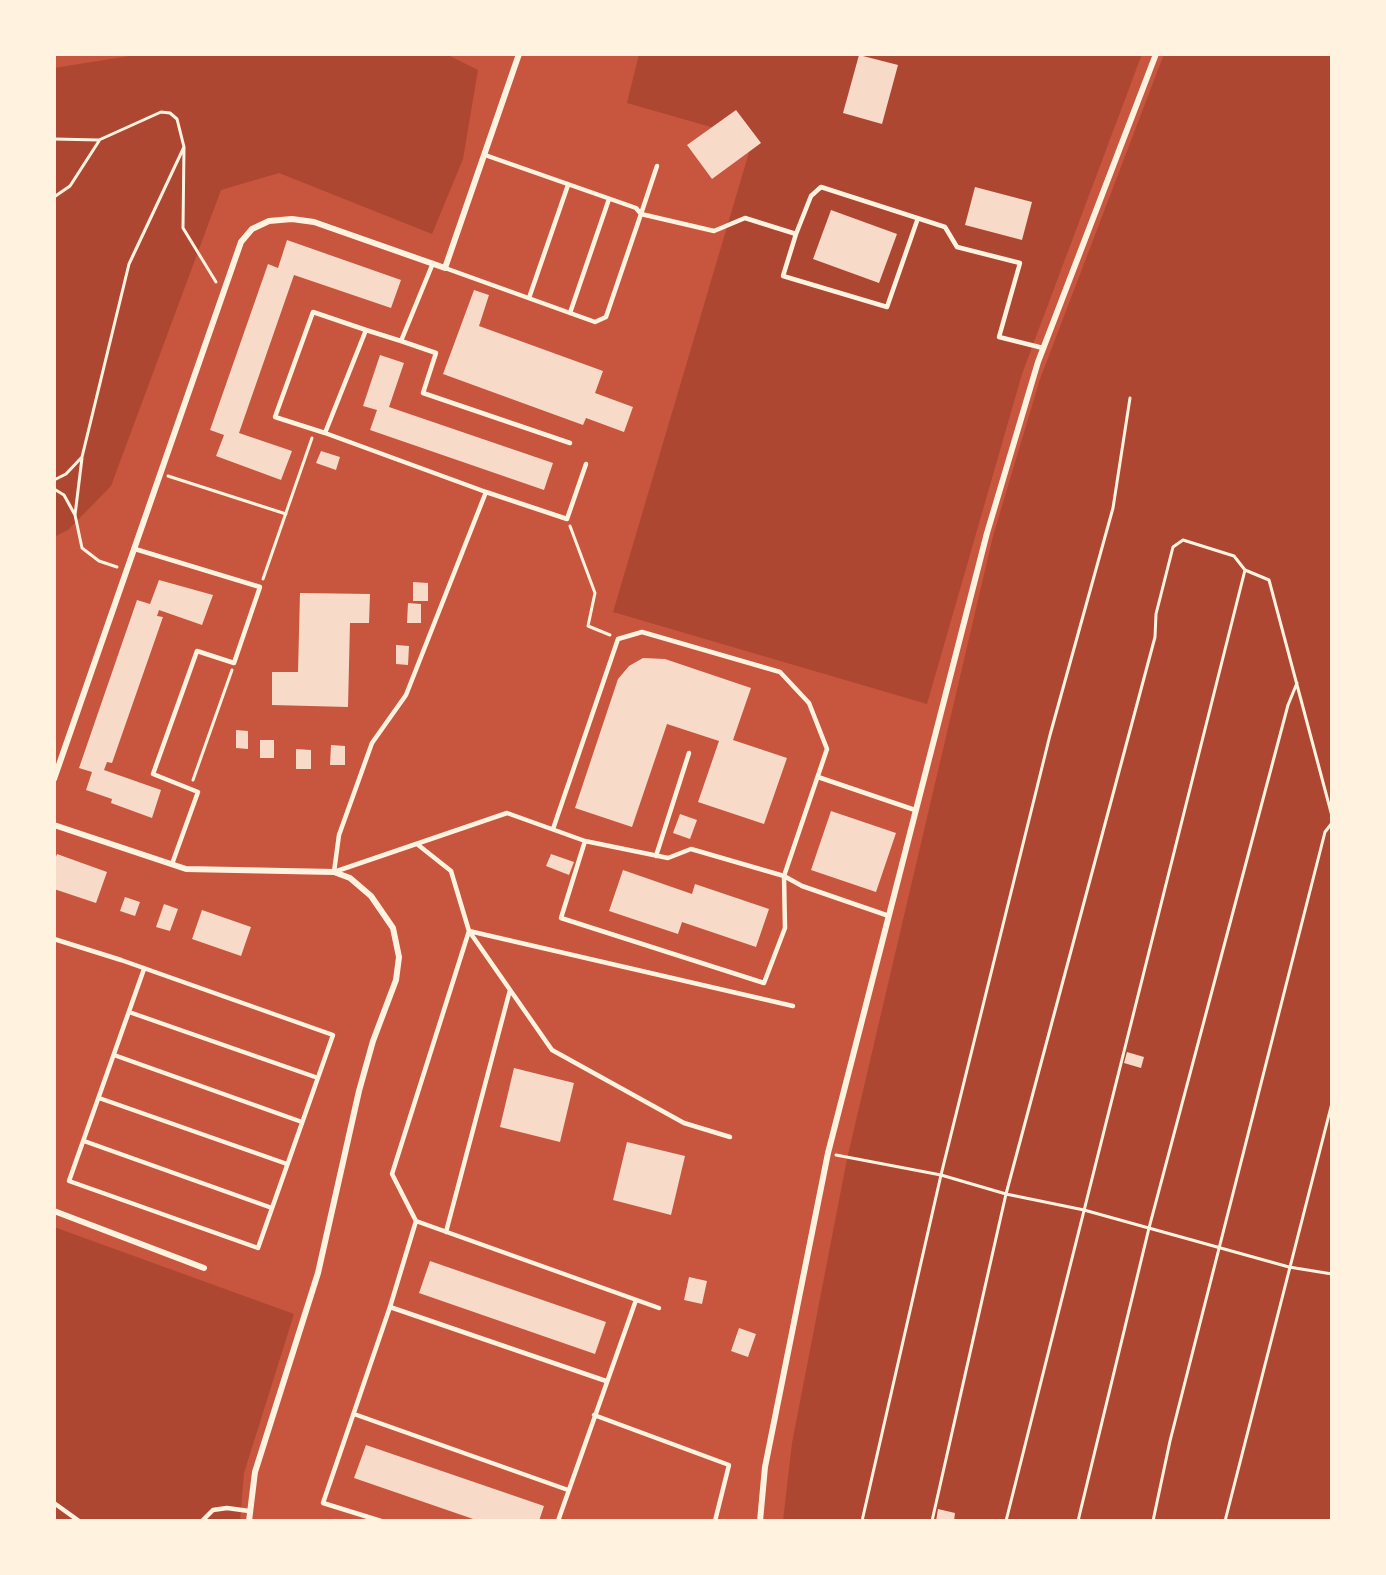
<!DOCTYPE html>
<html>
<head>
<meta charset="utf-8">
<style>
  body { margin:0 }
  #map { position:relative; width:1386px; height:1575px; overflow:hidden; background:#c8553d; font-family:"Sofia Sans Condensed",sans-serif }
  canvas { display:block }
  .frame { position:absolute; inset:0; border:56px solid #fff3e0; pointer-events:none }
</style>
</head>
<body>
<div id="map">
<canvas width="1386" height="1575"></canvas>
<div class="frame"></div>
</div>
<script>
const c = document.querySelector('canvas').getContext('2d');
c.lineJoin = 'round';
function paint(path, color) { c.fillStyle = color; c.fill(path, 'evenodd'); }
const toPath = rows => new Path2D(rows.map(r => 'M' + r).join(''));
function trace(path, color, width, dash) { c.strokeStyle = color; c.lineWidth = width; c.lineCap = dash ? 'butt' : 'round'; c.setLineDash(dash || []); c.stroke(path); }
const green = toPath([
  [142,54,446,54,478,70,463,159,432,234,279,173,221,190,111,486,68,530,54,537,54,68],
  [639,54,1142,54,1022,374,927,704,613,612,753,139,627,103],
  [1164,54,1332,54,1331,1521,783,1521,792,1443,847,1159,993,536,1040,379],
  [54,1227,294,1314,244,1473,240,1521,54,1521]
]);
const building = toPath([
  [859,55,898,65,882,124,843,113],
  [736,110,761,143,712,179,687,145],
  [975,187,1032,202,1022,240,965,225],
  [831,210,897,234,879,283,813,259],
  [287,240,401,280,391,308,294,275,239,433,292,451,281,480,216,456,224,435,210,430,268,264,278,268],
  [474,290,489,295,479,326,603,371,595,393,633,407,624,432,586,418,583,425,443,374],
  [380,355,404,363,389,407,553,463,544,490,370,430,377,410,363,406],
  [321,451,340,457,336,470,316,463],
  [159,580,213,595,202,625,159,610,157,616,163,617,112,763,107,762,104,770,161,790,152,818,111,803,112,799,86,790,92,772,79,768,137,600,150,604],
  [413,582,428,583,428,601,413,601],
  [300,593,370,594,369,623,350,623,348,707,272,705,272,672,298,672],
  [408,603,421,604,421,623,407,623],
  [396,645,409,646,408,665,396,664],
  [643,658,665,659,751,688,733,740,787,758,764,824,698,802,719,741,667,724,632,827,575,808,618,679,629,666],
  [236,730,248,731,248,749,236,748],
  [260,740,274,740,274,758,260,758],
  [331,745,345,746,345,765,330,765],
  [296,749,311,750,311,769,296,769],
  [831,811,896,833,876,892,811,870],
  [680,814,697,820,690,839,673,833],
  [57,854,107,872,96,903,54,889,54,862],
  [551,854,574,862,569,875,546,866],
  [623,870,692,894,695,884,769,909,756,947,682,922,678,934,609,911],
  [125,897,140,902,135,916,120,911],
  [164,904,178,909,170,931,156,927],
  [202,910,251,927,241,956,192,939],
  [1127,1052,1144,1057,1141,1068,1124,1063],
  [514,1068,574,1083,560,1142,500,1127],
  [627,1142,685,1156,671,1215,613,1200],
  [430,1261,606,1322,595,1354,419,1293],
  [689,1277,707,1281,702,1304,684,1300],
  [739,1328,756,1334,748,1357,731,1351],
  [366,1445,544,1506,539,1521,479,1521,354,1478],
  [938,1509,955,1513,954,1521,936,1521]
]);
const path = toPath([
  [54,139,99,140,161,112,170,113,177,119,184,147,183,228,216,282],
  [54,197,70,186,99,141],
  [82,458,75,515,82,548,99,561,117,567],
  [168,476,286,514],
  [54,480,66,474,82,457,129,264,184,147],
  [54,489,64,495,75,515],
  [570,526,595,593,588,626,610,635],
  [1245,570,1269,580,1332,816],
  [263,579,312,438],
  [193,780,232,670],
  [836,1155,941,1175,1006,1194,1084,1210,1289,1267,1332,1274],
  [862,1521,941,1175,1050,735,1113,508,1130,398],
  [932,1521,1006,1194,1155,637,1156,614,1173,547,1183,540,1234,556,1245,570,1006,1521],
  [1078,1521,1149,1228,1288,705,1297,683],
  [1153,1521,1170,1441,1325,832,1332,823],
  [1225,1521,1332,1103]
]);
const service = toPath([
  [657,166,641,214,714,231,745,218,796,234,811,196,821,187,945,227,957,247,1020,263,999,337,1043,348],
  [796,234,783,276,887,307,918,218],
  [433,263,401,341,366,330,325,433,486,492,406,695,372,743,339,835,334,872,507,813,585,841,668,858,691,849,784,876,802,886,889,916],
  [445,268,595,322,606,317,641,214,636,208,485,155],
  [529,298,568,185],
  [570,313,609,199],
  [401,341,436,353,423,393,570,443],
  [325,433,275,417,313,312,366,330],
  [486,492,567,519,586,464],
  [135,549,260,587,234,663,197,651,153,774,198,792,172,864],
  [818,777,915,810],
  [553,829,618,639,642,632,780,672,809,703,827,749,784,876,785,928,764,983,561,918,585,841],
  [417,844,451,871,469,931,392,1174,416,1221,659,1308],
  [656,856,689,753],
  [469,931,552,1050,684,1123,730,1137],
  [469,931,793,1006],
  [54,939,121,960,333,1035,258,1248,69,1181,144,969],
  [129,1012,318,1078],
  [114,1055,302,1122],
  [99,1098,287,1164],
  [84,1141,272,1208],
  [416,1221,390,1307,606,1381],
  [446,1232,510,990],
  [354,1414,568,1490],
  [594,1415,729,1465,715,1521],
  [54,1503,79,1521],
  [202,1521,213,1510,227,1508,249,1511],
  [381,1521,323,1503,390,1307],
  [558,1521,636,1300]
]);
const minor = toPath([
  [54,779,241,242,252,229,269,221,292,219,314,222,445,268,519,54],
  [54,825,186,869,334,872,350,878,371,896,393,928,399,957,396,980,373,1041,359,1091,318,1273,255,1472,249,1521],
  [54,1211,204,1268],
  [760,1521,765,1467,828,1153,987,533,1038,362,1156,54]
]);
paint(green, '#ae4732');
paint(building, '#f7dbc8');
trace(path, '#fff3e0', 3);
trace(service, '#fff3e0', 4.5);
trace(minor, '#fff3e0', 6);
</script>
</body>
</html>
